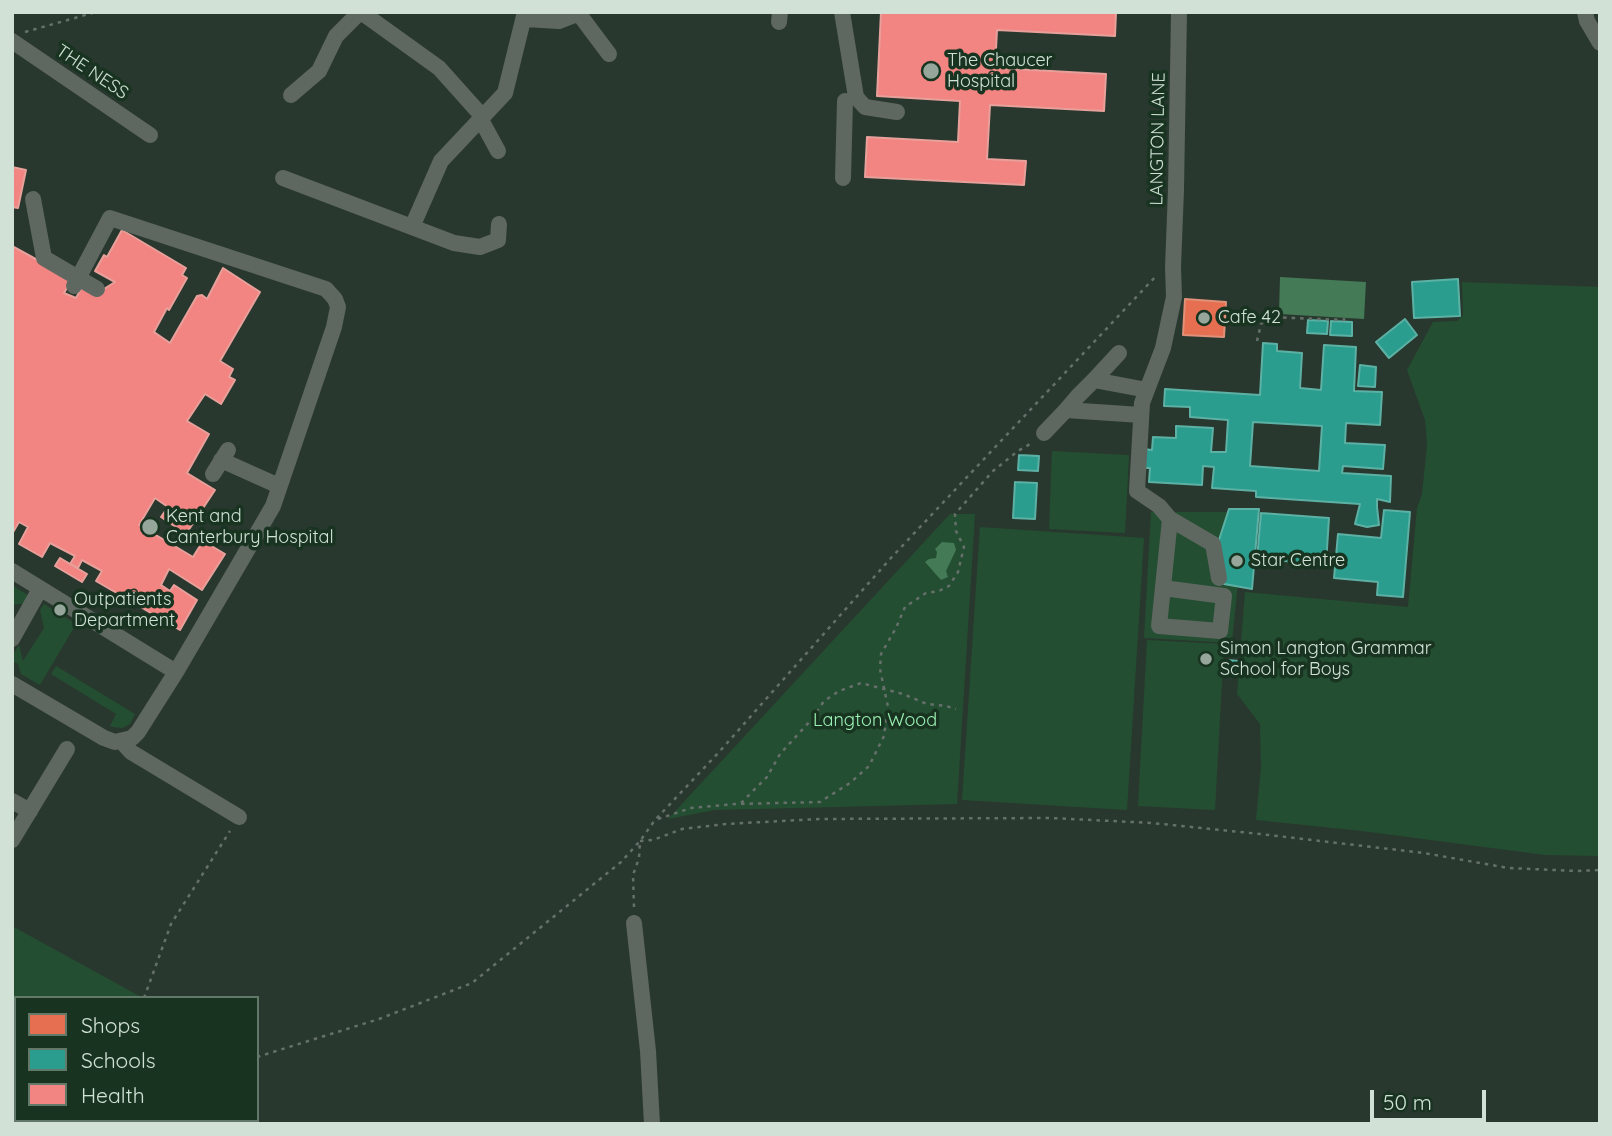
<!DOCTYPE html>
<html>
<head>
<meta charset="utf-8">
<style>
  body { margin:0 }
  #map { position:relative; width:1612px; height:1136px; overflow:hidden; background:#29382e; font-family:Quicksand,sans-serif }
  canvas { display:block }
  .frame { position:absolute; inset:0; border:14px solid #d1e1d5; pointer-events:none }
  .legend { position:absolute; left:14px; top:996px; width:245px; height:126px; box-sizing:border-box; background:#183421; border:2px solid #627969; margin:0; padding:9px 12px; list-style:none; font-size:21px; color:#d1e1d5 }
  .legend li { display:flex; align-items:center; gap:14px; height:35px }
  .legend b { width:35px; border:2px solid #627969 }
  .scale { position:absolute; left:1370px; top:1090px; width:116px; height:32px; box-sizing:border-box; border:4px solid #d1e1d5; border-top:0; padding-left:9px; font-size:21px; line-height:24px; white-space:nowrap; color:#d1e1d5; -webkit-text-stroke:5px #183421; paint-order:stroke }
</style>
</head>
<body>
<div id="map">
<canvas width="1612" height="1136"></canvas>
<div class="frame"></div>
<ul class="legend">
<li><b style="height:19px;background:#e76f51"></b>Shops</li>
<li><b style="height:19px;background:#2a9d8f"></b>Schools</li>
<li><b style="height:19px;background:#f28482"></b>Health</li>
</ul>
<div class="scale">50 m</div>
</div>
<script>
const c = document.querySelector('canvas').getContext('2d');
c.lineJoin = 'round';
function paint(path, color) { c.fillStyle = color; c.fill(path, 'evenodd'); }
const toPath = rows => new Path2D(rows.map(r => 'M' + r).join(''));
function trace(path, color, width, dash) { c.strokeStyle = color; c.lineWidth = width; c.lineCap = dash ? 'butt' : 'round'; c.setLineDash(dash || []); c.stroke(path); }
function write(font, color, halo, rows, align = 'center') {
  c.font = font + ' Quicksand,sans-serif'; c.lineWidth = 7; c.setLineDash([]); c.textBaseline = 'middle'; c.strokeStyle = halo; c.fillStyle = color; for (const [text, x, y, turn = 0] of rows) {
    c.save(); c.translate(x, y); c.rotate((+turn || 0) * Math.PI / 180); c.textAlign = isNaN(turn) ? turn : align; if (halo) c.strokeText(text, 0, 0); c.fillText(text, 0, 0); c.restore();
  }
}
const green = toPath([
  [1462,282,1600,287,1600,856,1545,855,1362,831,1256,820,1261,767,1260,724,1237,694,1245,592,1408,607,1417,508,1422,494,1427,445,1425,420,1407,370,1433,322,1457,321,1463,315],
  [1052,451,1129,455,1125,533,1049,529],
  [1151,512,1234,512,1239,572,1232,643,1144,638],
  [950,514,975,514,957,804,715,810,668,819],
  [980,527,1144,538,1127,810,962,800],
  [12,585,29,596,26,603,12,605],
  [44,604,76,624,40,685,21,674,18,664,12,661,12,656,19,645,23,661,44,628,40,610],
  [1147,640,1224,644,1215,810,1138,806],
  [56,666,135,714,130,724,122,728,113,727,110,726,116,714,51,674],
  [12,926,143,998,16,998,16,1115,12,1116]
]);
const water = toPath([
  [1280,277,1366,282,1364,319,1279,314],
  [942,542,954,543,956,550,946,571,948,577,941,580,925,562,929,559,936,558,937,552,935,549]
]);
const shops = toPath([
  [1185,299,1226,302,1224,337,1183,335,1185,299]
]);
const schools = toPath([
  [1458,279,1460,316,1414,318,1412,282,1458,279],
  [1405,319,1417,335,1389,358,1376,342,1405,319],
  [1308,320,1328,321,1327,334,1307,333,1308,320],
  [1331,321,1352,322,1352,336,1330,335,1331,321],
  [1263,343,1277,344,1277,351,1302,353,1300,388,1321,390,1324,345,1356,347,1354,391,1382,392,1380,425,1346,423,1345,443,1385,445,1383,469,1343,466,1342,473,1391,476,1390,502,1377,499,1377,507,1379,525,1367,527,1355,524,1360,504,1256,497,1256,491,1212,488,1214,467,1203,466,1202,485,1149,482,1150,468,1142,468,1143,449,1152,450,1153,437,1176,438,1176,426,1213,428,1211,452,1226,452,1228,420,1190,417,1190,407,1164,406,1165,389,1260,395,1263,343],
  [1253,422,1322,426,1319,471,1250,466,1253,422],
  [1360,365,1376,367,1375,387,1358,386,1360,365],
  [1019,455,1039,456,1038,471,1018,470,1019,455],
  [1015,482,1037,483,1035,519,1013,518,1015,482],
  [1229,509,1259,509,1252,589,1224,584,1217,546,1229,509],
  [1384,510,1410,512,1403,597,1377,595,1378,582,1334,578,1338,534,1381,538,1384,510],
  [1261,513,1329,518,1326,564,1257,559,1261,513],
  [1227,660,1239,661,1238,674,1226,673,1227,660]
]);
const health = toPath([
  [881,12,1116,12,1115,36,997,30,995,68,1106,74,1104,111,990,105,987,159,1026,161,1024,185,865,177,867,137,958,142,960,101,877,96,881,12],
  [12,167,26,170,18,208,12,207,12,167],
  [122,230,186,268,182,275,187,278,169,310,167,308,154,332,170,343,197,296,202,295,207,299,223,268,260,292,220,361,233,369,229,377,235,380,221,404,205,394,187,421,209,434,187,473,215,490,186,534,161,517,168,507,155,498,139,525,193,557,203,541,225,554,202,590,169,569,161,585,170,591,174,585,197,600,180,630,96,581,102,571,82,560,78,568,70,564,75,556,50,543,42,557,19,544,28,527,19,522,12,534,12,246,72,279,64,293,76,298,83,285,96,294,115,282,95,271,104,255,107,257,122,230],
  [60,558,87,574,82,582,55,566,60,558]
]);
const path = toPath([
  [25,32,96,12],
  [1257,341,1261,324,1268,317,1344,320,1344,318],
  [741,803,767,777,780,754,812,719,824,701,839,691,861,683,903,694,927,704,946,706,956,709],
  [658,819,691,808,735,804,820,802,850,783,869,766,884,736,888,707,880,669,881,654,896,628,905,607,926,593,939,591,949,586,958,572,964,547,956,531,955,514,993,471,1018,451,1032,443],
  [640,841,653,840,682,829,726,824,819,819,1050,818,1152,823,1260,834,1424,853,1508,868,1577,871,1600,870],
  [634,907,633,875,639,858,640,841],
  [144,998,171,924,230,831],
  [257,1057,379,1019,472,983,621,862,640,841,655,820,720,751,890,559,1157,275],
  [29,1124,43,1120],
  [81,1124,83,1120]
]);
const minor = toPath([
  [361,12,439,68,482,116],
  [842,12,856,97,865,107,897,112],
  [1585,12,1587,21,1600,43],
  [579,14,609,54],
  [525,19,559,21,582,12],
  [779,22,780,12],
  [12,41,150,135],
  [291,95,319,71,336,36,360,12],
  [480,118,498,151],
  [283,178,454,243,480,247,498,240,499,224],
  [843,178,845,101],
  [33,199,44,258,97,289],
  [412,227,441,161,505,93,525,12],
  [1094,380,1119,353],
  [1141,415,1066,410,1078,396,1094,380,1147,390],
  [1044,433,1066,410],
  [221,460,279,486],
  [213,474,228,450],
  [1170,519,1213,544,1219,578],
  [12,571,176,672],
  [1163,588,1224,596,1220,631,1159,626,1170,519,1159,506,1137,491,1142,403,1163,348,1174,297,1173,267,1176,190,1179,12],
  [12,639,40,589],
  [12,684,104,738,115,742,132,738,138,732,176,672,273,506,334,327,338,307,335,299,326,289,110,218,74,286],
  [122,742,131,752,239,817],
  [12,801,30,811],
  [12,840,67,749],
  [634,923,648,1051,652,1124]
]);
const markers = [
  [931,71,9,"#96a69b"],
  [1204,318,7,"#96a69b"],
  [150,527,9,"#96a69b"],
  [1237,561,7,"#96a69b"],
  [60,610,7,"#96a69b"],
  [1206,659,7,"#96a69b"]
];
const poiNames = [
  ["The Chaucer",947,61],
  ["Hospital",947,82],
  ["Cafe 42",1218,318],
  ["Kent and",166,517],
  ["Canterbury Hospital",166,538],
  ["Star Centre",1251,561],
  ["Outpatients",74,600],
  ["Department",74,621],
  ["Simon Langton Grammar",1220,649],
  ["School for Boys",1220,670]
];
const streetNames = [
  ["THE NESS",92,72,34],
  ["LANGTON LANE",1158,139,-89]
];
const parkNames = [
  ["Langton Wood",875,721]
];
paint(green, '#244e31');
paint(water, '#447a55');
paint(shops, '#e76f51');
trace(shops, '#e09179', 2);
paint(schools, '#2a9d8f');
trace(schools, '#5cb1a4', 2);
paint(health, '#f28482');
trace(health, '#e8a09b', 2);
trace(path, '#66706a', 2.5, [3.5, 5]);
trace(minor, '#5e6760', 16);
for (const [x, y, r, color] of markers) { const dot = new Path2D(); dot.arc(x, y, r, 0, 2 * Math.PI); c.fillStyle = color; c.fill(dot); trace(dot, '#183421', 2.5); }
write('18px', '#d1e1d5', '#183421', poiNames, 'left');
write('18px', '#d1e1d5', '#183421', streetNames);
write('18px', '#9bf0b4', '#183421', parkNames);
</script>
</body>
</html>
